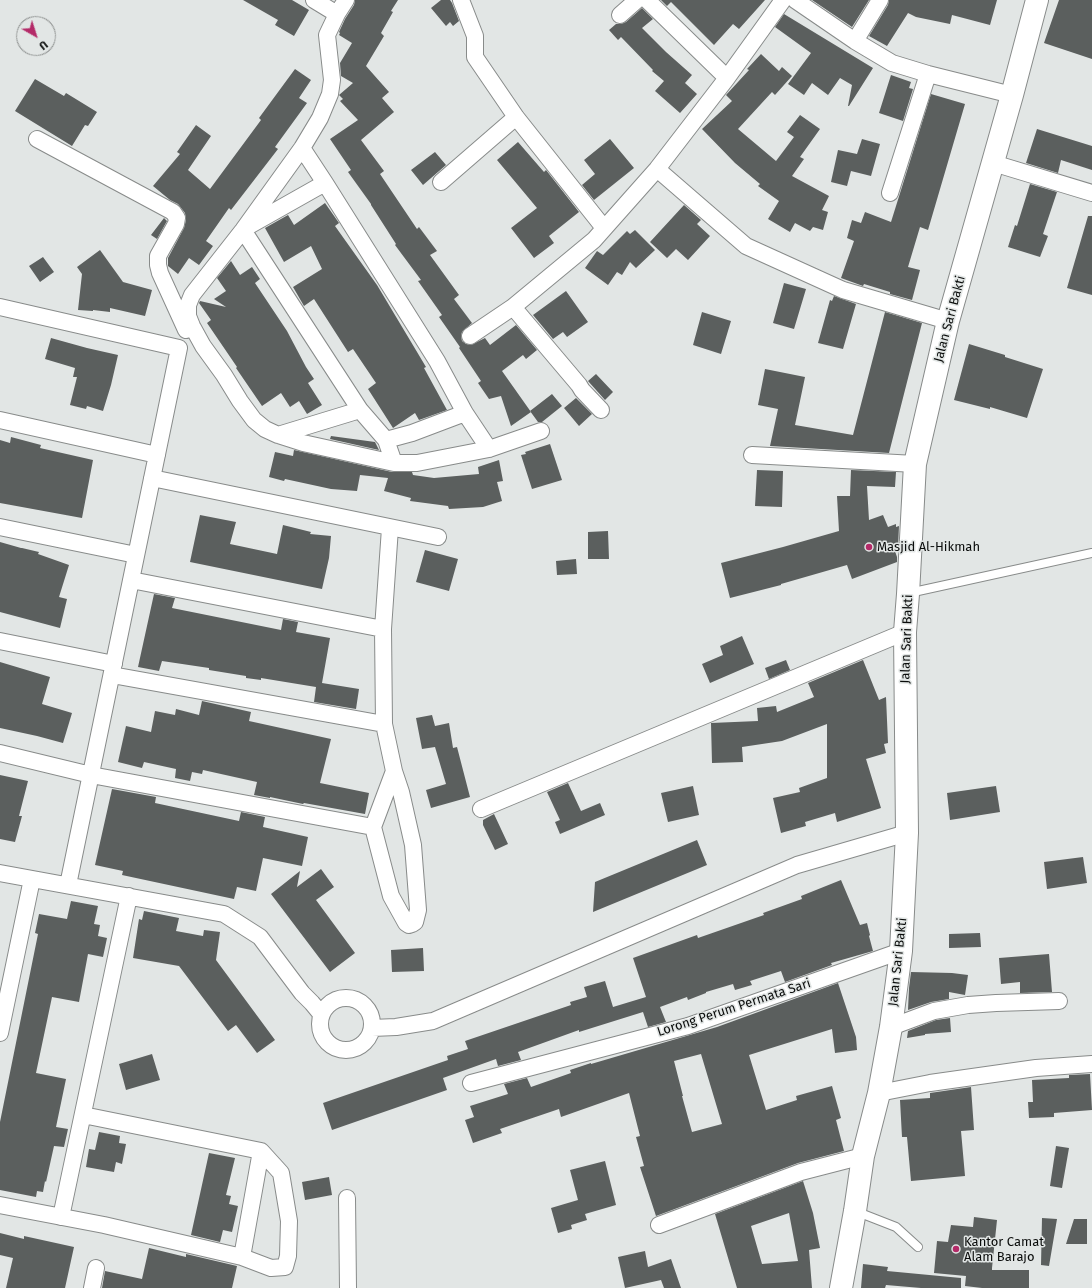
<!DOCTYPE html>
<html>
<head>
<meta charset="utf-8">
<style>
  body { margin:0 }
  #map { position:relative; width:1092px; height:1288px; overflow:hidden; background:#e2e6e5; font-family:"Fira Sans",sans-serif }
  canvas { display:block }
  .north { position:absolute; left:16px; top:16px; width:40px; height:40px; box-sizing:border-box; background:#e2e6e5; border:1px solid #8c8f8e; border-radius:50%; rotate:141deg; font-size:11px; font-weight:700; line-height:16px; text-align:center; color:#0a0c0b }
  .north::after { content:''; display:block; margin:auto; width:14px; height:18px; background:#b42a68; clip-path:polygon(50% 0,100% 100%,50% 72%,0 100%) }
</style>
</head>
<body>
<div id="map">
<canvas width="1092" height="1288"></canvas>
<div class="north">U</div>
</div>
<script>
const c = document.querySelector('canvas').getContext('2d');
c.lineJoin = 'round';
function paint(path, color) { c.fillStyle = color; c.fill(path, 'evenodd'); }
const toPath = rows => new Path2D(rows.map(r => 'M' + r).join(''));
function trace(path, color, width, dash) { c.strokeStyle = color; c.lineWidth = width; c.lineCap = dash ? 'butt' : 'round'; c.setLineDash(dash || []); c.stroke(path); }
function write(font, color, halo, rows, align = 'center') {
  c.font = font + ' "Fira Sans",sans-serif'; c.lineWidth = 3; c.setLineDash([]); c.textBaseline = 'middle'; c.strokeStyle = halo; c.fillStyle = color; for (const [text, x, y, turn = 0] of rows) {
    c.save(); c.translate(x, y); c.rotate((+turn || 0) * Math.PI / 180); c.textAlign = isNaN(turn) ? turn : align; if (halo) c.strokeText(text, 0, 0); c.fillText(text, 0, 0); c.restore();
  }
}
const building = toPath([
  [243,0,292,0,309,10,294,36,275,25,278,20],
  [355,0,398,0,391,11,393,12,381,33,384,36,366,66,389,92,382,98,394,112,361,140,384,171,380,174,417,229,419,227,437,251,430,255,459,295,454,299,472,323,462,332,461,336,462,341,466,344,471,345,485,338,490,345,516,325,537,350,526,359,523,355,502,371,531,412,511,426,501,396,489,399,478,383,481,381,459,348,460,347,439,317,442,315,418,281,421,280,395,245,396,244,371,205,371,204,348,172,351,170,330,139,358,120,340,101,343,99,339,95,353,83,341,76,340,63,352,43,339,35,340,33,339,32,345,19,354,5],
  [441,0,450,0,452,3,459,21,453,26,450,22,446,26,431,8],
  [661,0,765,0,739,29,733,24,714,45,671,2,667,6],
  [812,0,869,0,852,27],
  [889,0,997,0,990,25,952,15,950,24,916,17,908,13,887,46,869,36,888,5],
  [1059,0,1092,0,1092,59,1044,43],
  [642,8,653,19,642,28,666,52,692,75,685,83,697,94,680,113,655,91,664,81,652,71,653,70,621,37,618,40,609,30,616,24,621,24,626,22],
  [784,14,873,68,849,106,848,106,852,85,840,78,828,95,812,83,804,95,788,84,811,53,775,27],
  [761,54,779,71,782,67,792,76,775,95,772,92,738,129,776,161,794,137,787,132,800,115,820,129,800,157,804,159,792,176,829,196,822,210,828,212,823,230,813,227,810,231,795,223,790,232,768,219,779,201,758,186,760,184,735,163,702,129,732,101,726,95,749,70,747,69],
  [295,69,311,80,299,98,307,103,275,147,278,149,231,210,229,208,206,241,213,246,199,265,189,258,178,274,168,266,168,258,184,228,186,220,185,213,178,204,170,200,153,186,180,154,177,152,196,125,211,136,188,170,210,189,261,120,259,118],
  [891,75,911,82,909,88,913,89,903,121,879,113],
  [35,79,64,96,66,93,97,112,88,126,85,125,72,146,15,111],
  [931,94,965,104,928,230,920,227,908,267,920,270,912,300,890,294,890,292,864,284,863,286,841,278,854,241,847,238,852,220,861,223,865,212,891,222],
  [1037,129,1092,146,1092,170,1061,160,1058,173,1026,163],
  [610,139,634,168,594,200,582,185,595,174,584,160],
  [862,139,880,144,871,176,851,171,847,186,831,182,838,150,857,154],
  [518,142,544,172,546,170,579,212,549,236,554,243,534,258,511,228,537,208,497,160],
  [435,152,446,165,423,185,411,170],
  [1030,184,1057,192,1043,234,1048,236,1040,257,1008,247,1015,225,1017,226],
  [325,203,339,223,335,226,377,285,426,367,424,368,447,410,419,420,415,413,393,428,368,389,376,383,353,349,348,352,314,299,304,306,293,287,322,269,311,246,284,262,265,228,288,215,294,225],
  [684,205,701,220,697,224,710,236,688,260,676,249,667,258,650,242],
  [1088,216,1092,216,1092,295,1067,288],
  [164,218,167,221,157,239,151,235],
  [635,230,655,250,636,268,630,262,622,275,617,272,608,285,585,268,597,251,603,255,627,231,630,234],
  [100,250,123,282,152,290,145,316,110,308,110,312,93,310,93,311,78,310,82,274,77,267],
  [43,257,54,272,40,282,29,266],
  [231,261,240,275,252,267,260,279,255,283,287,331,306,367,314,379,308,383,322,405,307,414,299,401,290,407,281,393,262,406,236,368,237,367,207,323,211,320,199,303,200,301,226,307,214,299,226,291,217,278],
  [784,283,806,289,794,329,773,323],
  [566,291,588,322,567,337,563,332,553,339,533,315],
  [834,296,856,304,843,349,818,343,830,300,832,301],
  [702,312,731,321,721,354,693,345],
  [885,312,922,323,889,453,770,446,778,409,758,405,765,369,805,377,795,425,853,435],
  [51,338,87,348,118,355,111,385,103,411,87,406,86,409,70,405,77,377,73,377,75,368,45,359],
  [969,344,1005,355,1005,357,1043,369,1027,418,990,407,990,409,954,400],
  [596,374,613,392,605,400,588,381],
  [552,394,562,406,542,422,538,422,530,411],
  [576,398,592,414,579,426,564,408],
  [331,436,375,442,379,450,330,439],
  [11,437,41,445,40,448,93,460,82,518,0,503,0,440,10,443],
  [550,444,562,480,532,489,521,455,526,454,525,452],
  [294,450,392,472,412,472,413,475,434,478,479,474,478,467,499,460,503,481,497,482,502,501,483,507,449,509,448,506,410,501,411,498,384,491,388,478,360,475,357,491,331,489,285,479,284,481,269,477,275,452,293,456],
  [757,470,783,471,782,507,755,506],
  [851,470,896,472,895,487,867,486,869,520,883,515,888,527,896,524,896,527,899,526,898,547,894,548,897,557,897,562,852,579,847,565,781,584,781,585,730,598,721,563,783,547,839,531,837,496,850,496],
  [200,515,236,522,230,544,277,554,283,525,311,532,310,534,331,536,329,558,322,589,190,562],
  [608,531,609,559,588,559,588,532],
  [0,542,21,548,22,548,39,552,38,554,69,565,59,597,67,599,60,628,0,612],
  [425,550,458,559,449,591,416,582],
  [576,559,577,574,557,575,556,561],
  [154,594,175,598,172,608,281,630,283,619,298,622,296,632,330,638,322,683,359,689,356,709,314,702,316,687,261,678,261,680,246,678,246,676,209,670,209,668,162,661,159,671,138,667],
  [742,636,754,664,710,683,702,664,723,655,720,646],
  [786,660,790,670,769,679,765,668],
  [863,660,879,700,886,697,888,743,884,744,886,753,866,759,881,808,837,822,835,813,805,822,806,826,781,833,773,798,800,792,799,788,827,778,827,724,782,741,742,747,743,762,712,763,711,723,758,721,757,708,776,706,777,712,814,697,808,683],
  [0,662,50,677,42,704,72,713,63,743,37,736,0,728],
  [202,701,251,712,249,721,331,739,320,783,369,793,365,814,304,803,303,804,270,797,270,798,254,795,257,782,203,770,202,774,192,772,190,781,175,778,176,769,144,762,142,768,118,762,126,726,151,732,155,711,175,715,176,709,199,715],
  [432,715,435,726,449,723,453,748,457,747,470,797,431,808,426,790,446,784,435,747,422,749,416,718],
  [0,775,28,781,19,816,22,816,15,842,0,839],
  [568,783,581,811,600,803,605,815,560,834,555,822,560,820,547,792],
  [693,786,699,815,668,822,661,793],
  [996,786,1000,812,950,820,947,793],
  [112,789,156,797,155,803,239,821,241,812,265,817,263,827,308,837,302,866,263,858,256,891,237,887,234,899,122,875,123,871,95,865],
  [494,814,508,844,495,850,483,825,483,820],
  [697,840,707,865,593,912,595,882],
  [1083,857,1087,883,1047,889,1044,862],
  [321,869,334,887,316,900,355,953,330,972,271,894,300,871,297,887],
  [841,880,860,925,867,923,870,935,869,936,873,951,831,963,832,965,785,982,781,971,750,981,752,985,735,990,733,984,706,992,706,993,688,1000,687,997,660,1007,666,1022,648,1027,643,1012,579,1032,579,1030,518,1052,521,1060,498,1066,496,1059,443,1078,447,1090,332,1130,323,1103,448,1060,447,1056,468,1049,465,1041,571,1005,570,1002,587,997,584,987,605,981,613,1007,646,997,633,958,697,935,698,938,764,915,763,913,802,899,801,896],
  [71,901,98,906,94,924,100,925,98,936,107,938,103,957,88,954,79,1002,52,997,36,1073,66,1079,56,1127,68,1129,64,1147,54,1146,46,1182,45,1181,43,1192,37,1191,36,1197,0,1190,0,1122,38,934,35,933,39,914,67,919],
  [144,911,179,918,176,931,203,936,204,930,220,932,216,960,275,1040,257,1053,236,1025,228,1031,179,966,133,958,139,919,142,920],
  [980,933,981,947,949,948,949,934],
  [423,948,424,971,392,972,391,950],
  [1049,954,1052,992,1020,993,1020,982,1001,984,999,958],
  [911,972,952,973,968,975,965,995,949,992,949,999,931,1002,908,1010,909,988],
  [838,983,856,1037,857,1050,835,1053,832,1029,749,1055,766,1110,797,1100,796,1096,832,1086,841,1118,836,1120,844,1151,798,1163,656,1216,640,1167,644,1166,636,1137,640,1136,629,1093,561,1117,559,1109,500,1129,502,1133,473,1143,465,1120,474,1117,470,1106,508,1094,504,1084,527,1078,531,1087,571,1073,570,1070,591,1063,591,1064,717,1027],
  [701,1054,722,1124,692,1132,682,1096,683,1096,674,1061],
  [950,1018,951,1032,925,1034,925,1035,907,1038,908,1031,936,1020],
  [152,1054,160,1080,126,1090,119,1064],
  [1090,1074,1092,1110,1054,1113,1054,1117,1029,1118,1028,1102,1033,1102,1032,1080,1069,1078,1069,1075],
  [971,1087,974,1130,961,1131,965,1176,911,1181,907,1137,902,1137,900,1100,930,1098,930,1093],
  [99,1132,120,1136,119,1143,126,1144,122,1164,116,1162,114,1172,86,1167,89,1149,95,1150],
  [1056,1146,1069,1148,1062,1188,1050,1186],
  [209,1153,235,1158,226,1195,231,1196,229,1204,238,1206,232,1232,223,1230,220,1242,191,1235],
  [605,1161,616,1205,585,1214,587,1220,571,1225,572,1229,558,1233,551,1208,578,1200,570,1170],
  [329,1177,332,1195,305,1200,302,1182],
  [803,1181,813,1213,820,1248,809,1250,812,1288,737,1288,715,1214],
  [789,1213,798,1261,762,1264,751,1226],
  [974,1217,997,1220,992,1268,992,1270,1029,1270,1029,1288,982,1288,965,1286,966,1276,934,1273,937,1241,948,1242,951,1225,973,1227],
  [1042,1218,1057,1219,1049,1266,1041,1265],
  [1074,1219,1087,1219,1087,1244,1066,1244],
  [0,1233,24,1239,24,1236,74,1247,65,1288,6,1288,13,1258,0,1255],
  [149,1248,186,1257,186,1254,237,1266,232,1288,102,1288,105,1271,142,1279],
  [645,1251,648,1267,671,1259,681,1288,664,1288,661,1280,625,1288,618,1257],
  [863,1264,888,1267,887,1271,961,1278,961,1288,921,1288,886,1285,885,1288,861,1288]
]);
const lane = toPath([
  [909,593,1092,553],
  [855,1211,896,1227,918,1247]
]);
const street = toPath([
  [314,0,337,14],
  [346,0,337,14,327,35,332,80,330,94,320,118,302,148,243,230,192,295,188,305,188,316,192,326,203,346,224,375,240,401,254,420,265,429,278,435,303,443,394,463,417,463,489,449,541,431],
  [461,0,475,36,475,57,516,117,604,228],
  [647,0,727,78],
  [795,0,855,41,892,63,928,74,1012,95],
  [620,15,637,0],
  [855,41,880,0],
  [37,139,173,212,177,218,176,224,158,256,158,265,160,273,186,330],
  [302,148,325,183,437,361,465,413,489,449],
  [993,163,1092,193],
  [657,169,746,246,843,290,948,321],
  [441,182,516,117],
  [890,193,928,74],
  [247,227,325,183],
  [243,230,360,410,386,440,394,463],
  [0,307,179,348,68,885],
  [513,307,579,385,582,390,601,410],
  [470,336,513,307,594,240,657,169,727,78,783,0],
  [0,420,157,455],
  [278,435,360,410],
  [386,440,412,433,465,413],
  [752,455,915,464],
  [152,478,438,537],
  [0,527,136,555],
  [390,528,383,629,384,724,394,771,401,792,413,845,418,910,415,922,412,924,409,925,406,923,391,896,373,827,394,771],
  [131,580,383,629],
  [0,641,114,664],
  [112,675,384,724],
  [0,753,91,775,373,827],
  [481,809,905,632],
  [0,873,224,914,260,937,302,993,312,1003,321,1014],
  '320 1024a26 26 0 1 1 52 0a26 26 0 1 1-52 0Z',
  [891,1027,934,1011,968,1005,996,1003,1059,1001],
  [372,1028,396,1027,433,1021,797,865,907,833],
  [0,1033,32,879],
  [471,1083,688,1026,901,951],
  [879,1093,930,1083,1036,1068,1092,1064],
  [83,1115,261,1151,242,1257],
  [347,1198,348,1288],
  [0,1205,104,1225,242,1257,271,1268,285,1267,288,1256,289,1221,281,1173,261,1151],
  [61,1217,129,896],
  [659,1225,801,1172,863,1156],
  [92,1288,96,1268]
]);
const secondary = toPath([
  [841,1288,855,1211,863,1156,879,1093,891,1027,901,951,907,833,905,632,908,594,915,464,948,321,1012,95,1037,0]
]);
const markers = [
  [869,547,4,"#b42a68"],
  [956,1249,4,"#b42a68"]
];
const streetNames = [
  ["Jalan Sari Bakti",950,319,-75],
  ["Jalan Sari Bakti",907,639,-88],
  ["Jalan Sari Bakti",898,962,-84],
  ["Lorong Perum Permata Sari",734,1008,-18]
];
const poiNames = [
  ["Masjid Al-Hikmah",877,547],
  ["Kantor Camat",964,1242],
  ["Alam Barajo",964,1257]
];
paint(building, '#5b5f5e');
trace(lane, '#888b8a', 10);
trace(street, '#888b8a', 18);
trace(secondary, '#888b8a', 24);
trace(lane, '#fff', 8);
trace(street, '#fff', 16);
trace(secondary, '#fff', 22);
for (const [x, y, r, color] of markers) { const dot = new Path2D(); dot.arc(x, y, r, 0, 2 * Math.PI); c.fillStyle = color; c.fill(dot); trace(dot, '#e2e6e5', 1.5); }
write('13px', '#0a0c0b', '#e2e6e5', streetNames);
write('13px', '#0a0c0b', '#e2e6e5', poiNames, 'left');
</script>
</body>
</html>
